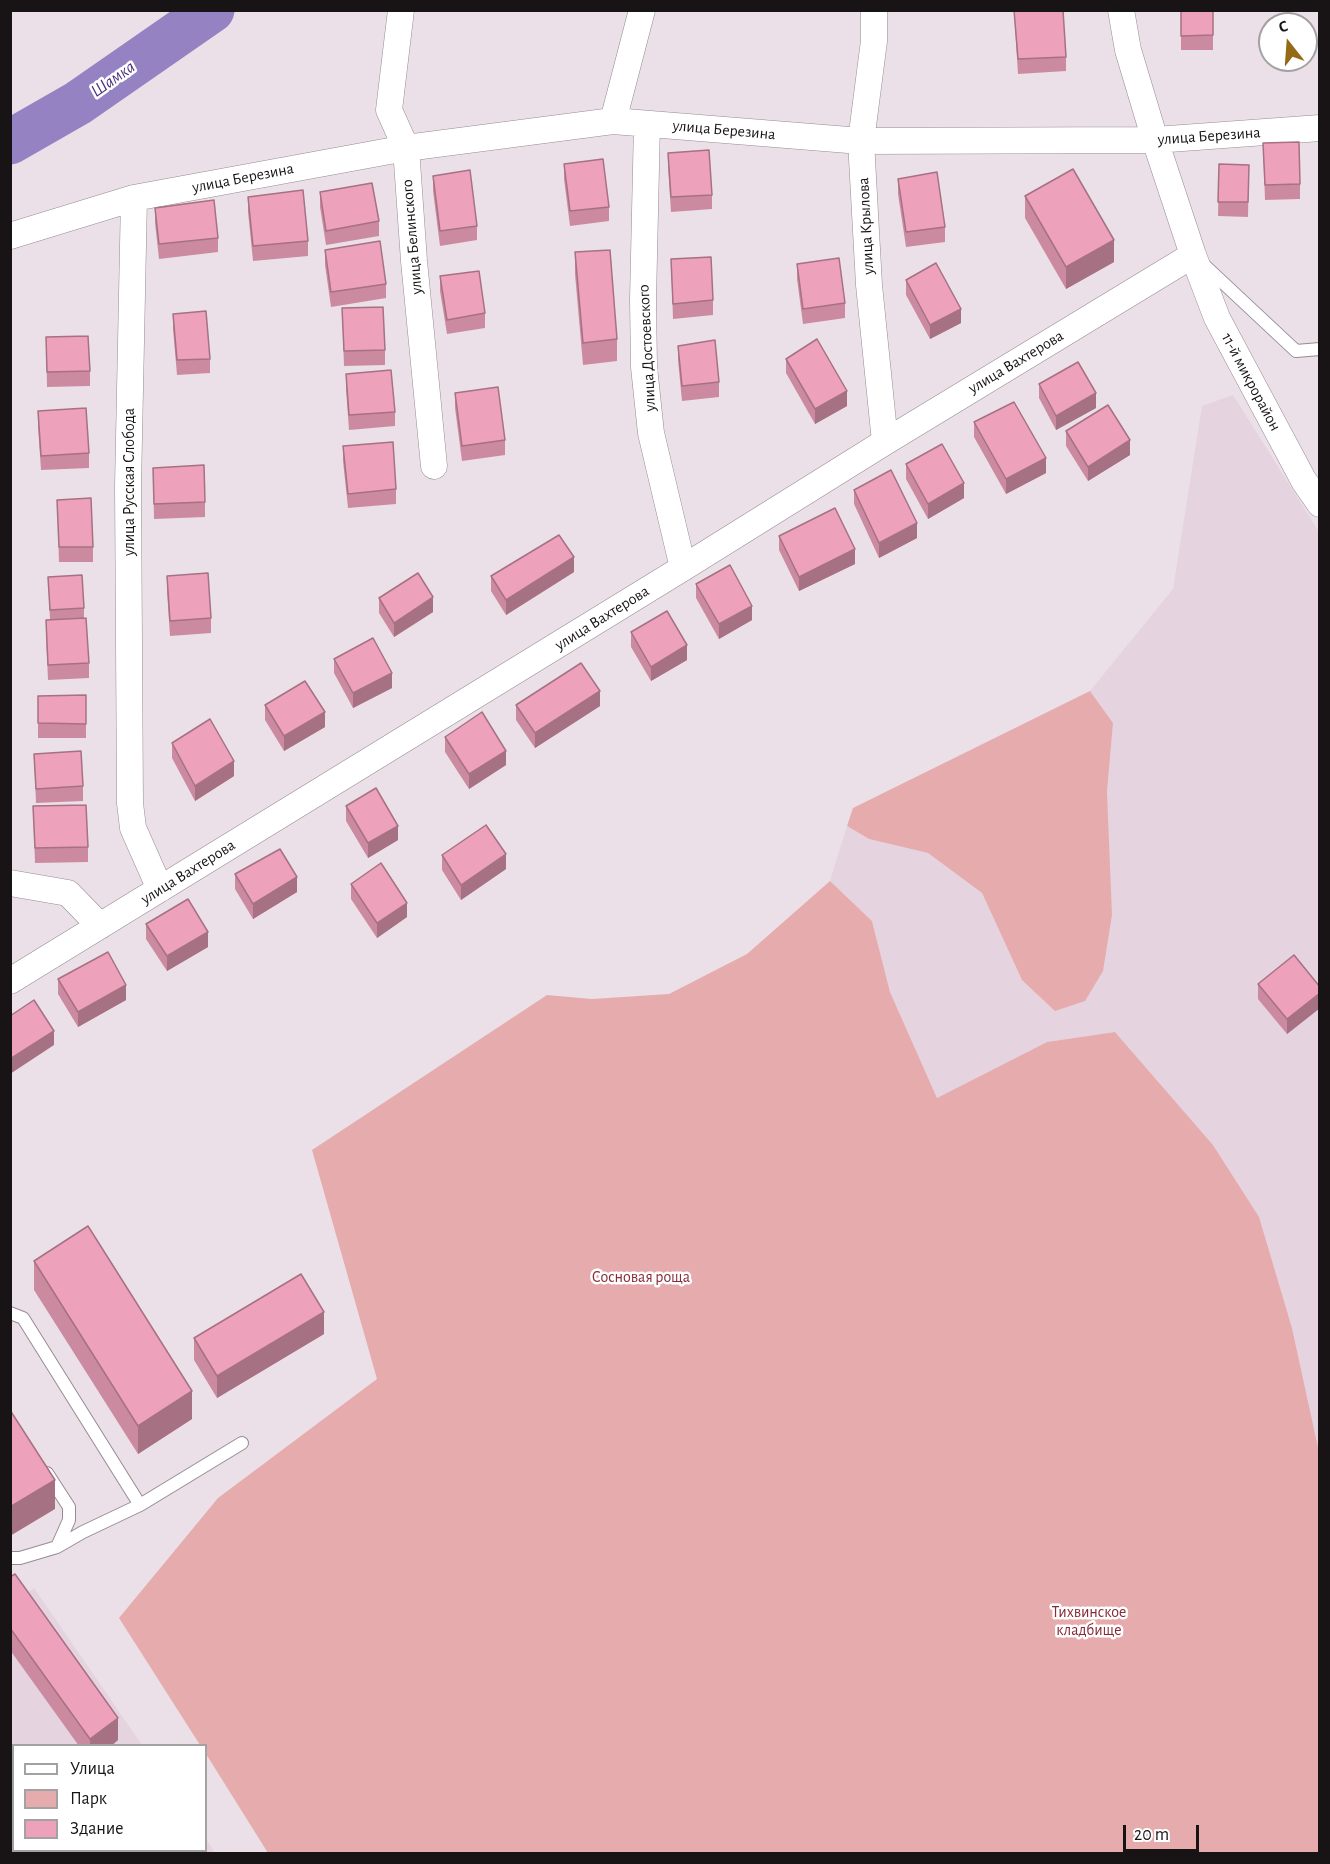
<!DOCTYPE html>
<html>
<head>
<meta charset="utf-8">
<style>
  body { margin:0 }
  #map { position:relative; width:1330px; height:1864px; overflow:hidden; background:#ebe0e7; font-family:"Alegreya Sans",sans-serif }
  canvas { display:block }
  .frame { position:absolute; inset:0; border:12px solid #181416; pointer-events:none }
  .legend { position:absolute; left:12px; top:1744px; width:195px; height:108px; box-sizing:border-box; background:#fff; border:2px solid #a3a1a2; margin:0; padding:8px 10px; list-style:none; font-size:18px; color:#181416 }
  .legend li { display:flex; align-items:center; gap:12px; height:30px }
  .legend b { width:30px; border:2px solid #a3a1a2 }
  .north { position:absolute; left:1258px; top:12px; width:60px; height:60px; box-sizing:border-box; background:#fff; border:2px solid #a3a1a2; border-radius:50%; rotate:343deg; font-size:16px; font-weight:700; line-height:24px; text-align:center; color:#181416 }
  .north::after { content:''; display:block; margin:auto; width:21px; height:27px; background:#956a16; clip-path:polygon(50% 0,100% 100%,50% 72%,0 100%) }
  .scale { position:absolute; left:1123px; top:1825px; width:76px; height:27px; box-sizing:border-box; border:3px solid #181416; border-top:0; padding-left:8px; font-size:18px; line-height:21px; white-space:nowrap; color:#181416; -webkit-text-stroke:4px #fff; paint-order:stroke }
</style>
</head>
<body>
<div id="map">
<canvas width="1330" height="1864"></canvas>
<div class="frame"></div>
<ul class="legend">
<li><b style="height:8px;background:#fff"></b>Улица</li>
<li><b style="height:16px;background:#e6acad"></b>Парк</li>
<li><b style="height:16px;background:#eda1bb"></b>Здание</li>
</ul>
<div class="north">С</div>
<div class="scale">20 m</div>
</div>
<script>
const c = document.querySelector('canvas').getContext('2d');
c.lineJoin = 'round';
function paint(path, color) { c.fillStyle = color; c.fill(path, 'evenodd'); }
const toPath = rows => new Path2D(rows.map(r => 'M' + r).join(''));
function trace(path, color, width, dash) { c.strokeStyle = color; c.lineWidth = width; c.lineCap = dash ? 'butt' : 'round'; c.setLineDash(dash || []); c.stroke(path); }
function write(font, color, halo, rows, align = 'center') {
  c.font = font + ' "Alegreya Sans",sans-serif'; c.lineWidth = 5; c.setLineDash([]); c.textBaseline = 'middle'; c.strokeStyle = halo; c.fillStyle = color; for (const [text, x, y, turn = 0] of rows) {
    c.save(); c.translate(x, y); c.rotate((+turn || 0) * Math.PI / 180); c.textAlign = isNaN(turn) ? turn : align; if (halo) c.strokeText(text, 0, 0); c.fillText(text, 0, 0); c.restore();
  }
}
const built = toPath([
  [1233,395,1319,532,1319,1452,1292,1328,1259,1218,1213,1145,1115,1032,1047,1042,937,1098,890,992,872,921,830,881,847,826,869,839,928,853,982,893,1022,980,1107,792,1113,723,1090,691,1173,589,1202,406],
  [34,1588,142,1745,14,1746,14,1850,206,1850,206,1839,215,1853,11,1854,11,1603]
]);
const green = toPath([
  [1090,691,1113,723,1107,792,1112,915,1103,971,1085,1001,1055,1011,1022,980,982,893,928,853,869,839,847,826,853,808],
  [830,881,872,921,890,992,937,1098,1047,1042,1115,1032,1213,1145,1259,1217,1292,1328,1319,1452,1319,1853,268,1853,206,1754,206,1746,200,1745,119,1618,218,1498,377,1379,312,1150,547,995,592,999,669,994,747,954]
]);
const river = toPath([
  [10,142,78,103,212,10]
]);
const lane = toPath([
  [1203,264,1296,351,1320,349],
  [10,1313,23,1318,140,1505],
  [47,1473,69,1507,69,1520,57,1547],
  [10,1558,20,1558,57,1547,83,1532,140,1505,242,1443]
]);
const street = toPath([
  [401,10,389,110,406,148,414,261,434,466],
  [874,10,874,41,861,141,869,285,885,442],
  [1121,10,1128,50,1155,140,1193,255,1217,318,1304,481,1320,504],
  [613,121,642,10],
  [647,124,643,300,644,367,651,433,683,568],
  [134,198,406,148,613,121,861,141,1155,140,1320,128],
  [10,236,134,198,128,486,130,803,133,828,160,889],
  [10,883,68,893,100,926],
  [10,981,683,568,885,442,1193,255]
]);
const wall = toPath([
  [1014,10,1066,57,1066,71,1018,74],
  [1181,10,1213,10,1213,50,1181,50],
  [1263,143,1300,184,1300,199,1265,200],
  [668,153,712,195,712,209,671,212,668,167],
  [564,164,609,207,609,221,570,226,564,179],
  [1219,164,1249,165,1248,217,1218,216],
  [433,176,477,226,477,240,440,246,433,191],
  [898,179,945,227,945,242,906,247,898,194],
  [320,192,379,221,379,236,326,245,320,207],
  [1025,196,1114,262,1066,289,1025,218],
  [248,197,308,241,308,256,253,261,248,212],
  [155,208,218,238,218,252,159,259,155,223],
  [325,250,386,284,386,298,331,307,325,265],
  [575,252,617,339,617,361,583,365,575,274],
  [671,259,713,300,713,315,673,319],
  [797,264,845,303,845,318,803,324,797,279],
  [440,276,485,313,485,328,447,334,440,291],
  [906,280,961,323,930,339,906,295],
  [342,308,385,350,385,365,344,366],
  [173,314,210,359,210,373,177,375,173,329],
  [1320,327,1320,395,1319,383,1319,327],
  [46,337,90,371,90,386,47,387],
  [678,346,719,382,719,397,682,401,678,360],
  [786,359,847,406,815,424,786,373],
  [346,374,395,412,395,426,349,430,346,389],
  [1039,384,1096,408,1056,430,1039,398],
  [455,393,505,440,505,455,462,461,455,408],
  [38,411,89,453,89,468,41,470,38,426],
  [974,422,1046,473,1006,494,974,437],
  [1066,431,1130,455,1088,481,1066,446],
  [343,446,396,489,396,504,348,508,343,461],
  [906,464,964,498,928,519,906,479],
  [153,468,205,502,205,517,154,519],
  [854,490,917,538,879,558,854,504],
  [57,500,93,547,93,562,59,562],
  [779,536,855,564,799,591,779,550],
  [574,572,506,615,491,591,491,576],
  [167,576,211,618,211,633,170,636,167,591],
  [48,577,84,608,84,618,89,663,89,678,48,680,46,635,46,620,50,620],
  [696,584,752,620,719,639,696,598],
  [379,598,433,612,394,637,379,613],
  [631,632,687,660,651,681,631,647],
  [334,659,392,688,353,708,334,673],
  [86,695,86,738,38,738,38,696],
  [265,705,325,727,284,751,265,720],
  [516,705,600,706,535,748,516,720],
  [445,737,506,765,469,789,445,752],
  [172,743,234,776,195,801,172,758],
  [34,754,83,786,83,801,36,803],
  [33,806,88,847,88,862,35,863],
  [346,806,398,840,368,858,346,821],
  [442,855,506,869,461,900,442,870],
  [235,874,297,892,253,919,235,889],
  [351,884,407,917,377,938,351,899],
  [146,924,208,947,167,971,146,939],
  [58,979,126,1000,78,1027,58,994],
  [1258,984,1320,987,1320,1008,1287,1034,1258,999],
  [34,1261,192,1419,138,1454,34,1290],
  [324,1334,217,1398,194,1360,194,1338],
  [10,1577,118,1740,111,1746,79,1746,10,1650]
]);
const shadedWall = toPath([
  [1114,240,1114,262,1066,289,1066,267],
  [961,309,961,323,930,339,930,325],
  [847,391,847,406,815,424,815,409],
  [1096,393,1096,408,1056,430,1056,416],
  [1130,440,1130,455,1088,481,1088,467],
  [1046,458,1046,473,1006,494,1006,479],
  [964,483,964,498,928,519,928,504],
  [917,523,917,538,879,558,879,543],
  [855,549,855,564,799,591,799,577],
  [574,557,574,572,506,615,506,600],
  [433,597,433,612,394,637,394,623],
  [752,606,752,620,719,639,719,624],
  [687,645,687,660,651,681,651,667],
  [392,673,392,688,353,708,353,693],
  [600,691,600,706,535,748,535,733],
  [325,712,325,727,284,751,284,736],
  [506,751,506,765,469,789,469,774],
  [234,761,234,776,195,801,195,786],
  [398,826,398,840,368,858,368,843],
  [506,854,506,869,461,900,461,885],
  [297,877,297,892,253,919,253,904],
  [407,903,407,917,377,938,377,923],
  [208,932,208,947,167,971,167,956],
  [126,985,126,1000,78,1027,78,1012],
  [1320,993,1320,1008,1287,1034,1287,1019],
  [54,1031,54,1045,10,1074,10,1059],
  [324,1312,324,1334,217,1398,217,1376],
  [192,1391,192,1419,138,1454,138,1426],
  [55,1480,55,1509,10,1536,10,1507],
  [118,1718,118,1740,111,1746,90,1746,90,1739]
]);
const building = toPath([
  [1014,10,1063,10,1066,57,1018,59,1014,10],
  [1181,10,1213,10,1213,35,1181,36,1181,10],
  [1299,142,1300,184,1265,185,1263,143,1299,142],
  [709,150,712,195,671,197,668,153,709,150],
  [603,159,609,207,570,211,564,164,603,159],
  [1219,164,1249,165,1248,202,1218,202,1219,164],
  [1073,169,1114,240,1066,267,1025,196,1073,169],
  [470,170,477,226,440,231,433,176,470,170],
  [937,172,945,227,906,232,898,179,937,172],
  [372,183,379,221,326,231,320,192,372,183],
  [303,190,308,241,253,246,248,197,303,190],
  [214,200,218,238,159,244,155,208,214,200],
  [380,241,386,284,331,292,325,250,380,241],
  [610,250,617,339,583,343,575,252,610,250],
  [711,257,713,300,673,304,671,259,711,257],
  [839,258,845,303,803,309,797,264,839,258],
  [936,263,961,309,930,325,906,280,936,263],
  [479,271,485,313,447,320,440,276,479,271],
  [383,307,385,350,344,351,342,308,383,307],
  [206,311,210,359,177,360,173,314,206,311],
  [88,336,90,371,47,372,46,337,88,336],
  [817,339,847,391,815,409,786,359,817,339],
  [715,340,719,382,682,386,678,346,715,340],
  [1078,362,1096,393,1056,416,1039,384,1078,362],
  [391,370,395,412,349,415,346,374,391,370],
  [498,387,505,440,462,446,455,393,498,387],
  [1014,402,1046,458,1006,479,974,422,1014,402],
  [1108,405,1130,440,1088,467,1066,431,1108,405],
  [86,408,89,453,41,456,38,411,86,408],
  [393,442,396,489,348,494,343,446,393,442],
  [942,444,964,483,928,504,906,464,942,444],
  [204,465,205,502,154,504,153,468,204,465],
  [891,470,917,523,879,543,854,490,891,470],
  [91,498,93,547,59,547,57,500,91,498],
  [835,508,855,549,799,577,779,536,835,508],
  [559,535,574,557,506,600,491,576,559,535],
  [730,565,752,606,719,624,696,584,730,565],
  [208,573,211,618,170,621,167,576,208,573],
  [418,573,433,597,394,623,379,598,418,573],
  [82,575,84,608,50,610,48,577,82,575],
  [667,611,687,645,651,667,631,632,667,611],
  [86,618,89,663,48,665,46,620,86,618],
  [373,638,392,673,353,693,334,659,373,638],
  [581,663,600,691,535,733,516,705,581,663],
  [305,681,325,712,284,736,265,705,305,681],
  [86,695,86,724,38,723,38,696,86,695],
  [482,712,506,751,469,774,445,737,482,712],
  [210,719,234,761,195,786,172,743,210,719],
  [81,751,83,786,36,789,34,754,81,751],
  [376,788,398,826,368,843,346,806,376,788],
  [86,805,88,847,35,848,33,806,86,805],
  [486,825,506,854,461,885,442,855,486,825],
  [280,849,297,877,253,904,235,874,280,849],
  [381,863,407,903,377,923,351,884,381,863],
  [188,899,208,932,167,956,146,924,188,899],
  [108,952,126,985,78,1012,58,979,108,952],
  [1294,955,1320,987,1320,993,1287,1019,1258,984,1294,955],
  [34,1000,54,1031,10,1059,10,1016,34,1000],
  [88,1226,192,1391,138,1426,34,1261,88,1226],
  [301,1274,324,1312,217,1376,194,1338,301,1274],
  [10,1410,55,1480,10,1507,10,1410],
  [15,1574,118,1718,90,1739,10,1628,10,1577,15,1574],
  [143,1851,198,1851,200,1854,138,1854,143,1851]
]);
const streetNames = [
  ["улица Березина",724,130,5],
  ["улица Березина",1209,136,-4],
  ["улица Березина",243,178,-11],
  ["улица Крылова",866,226,-93],
  ["улица Белинского",412,237,-95],
  ["улица Достоевского",647,348,-93],
  ["улица Вахтерова",1016,362,-31],
  ["11-й микрорайон",1251,382,62],
  ["улица Русская Слобода",129,482,-90],
  ["улица Вахтерова",602,618,-32],
  ["улица Вахтерова",188,872,-32]
];
const parkNames = [
  ["Сосновая роща",641,1277],
  ["Тихвинское",1089,1612],
  ["кладбище",1089,1630]
];
const waterNames = [
  ["Шамка",113,79,-35]
];
paint(built, '#e5d3df');
paint(green, '#e6acad');
trace(river, '#9482c2', 45);
trace(lane, '#958b92', 14);
trace(street, '#958b92', 27);
trace(lane, '#fff', 12);
trace(street, '#fff', 26);
paint(wall, '#cc8aa1');
paint(shadedWall, '#a67183');
paint(building, '#eda1bb');
trace(building, '#a67183', 1.5);
write('16px', '#181416', '#fff', streetNames);
write('16px', '#872b36', '#fff', parkNames);
write('italic 18px', '#4c317e', '#fff', waterNames);
</script>
</body>
</html>
